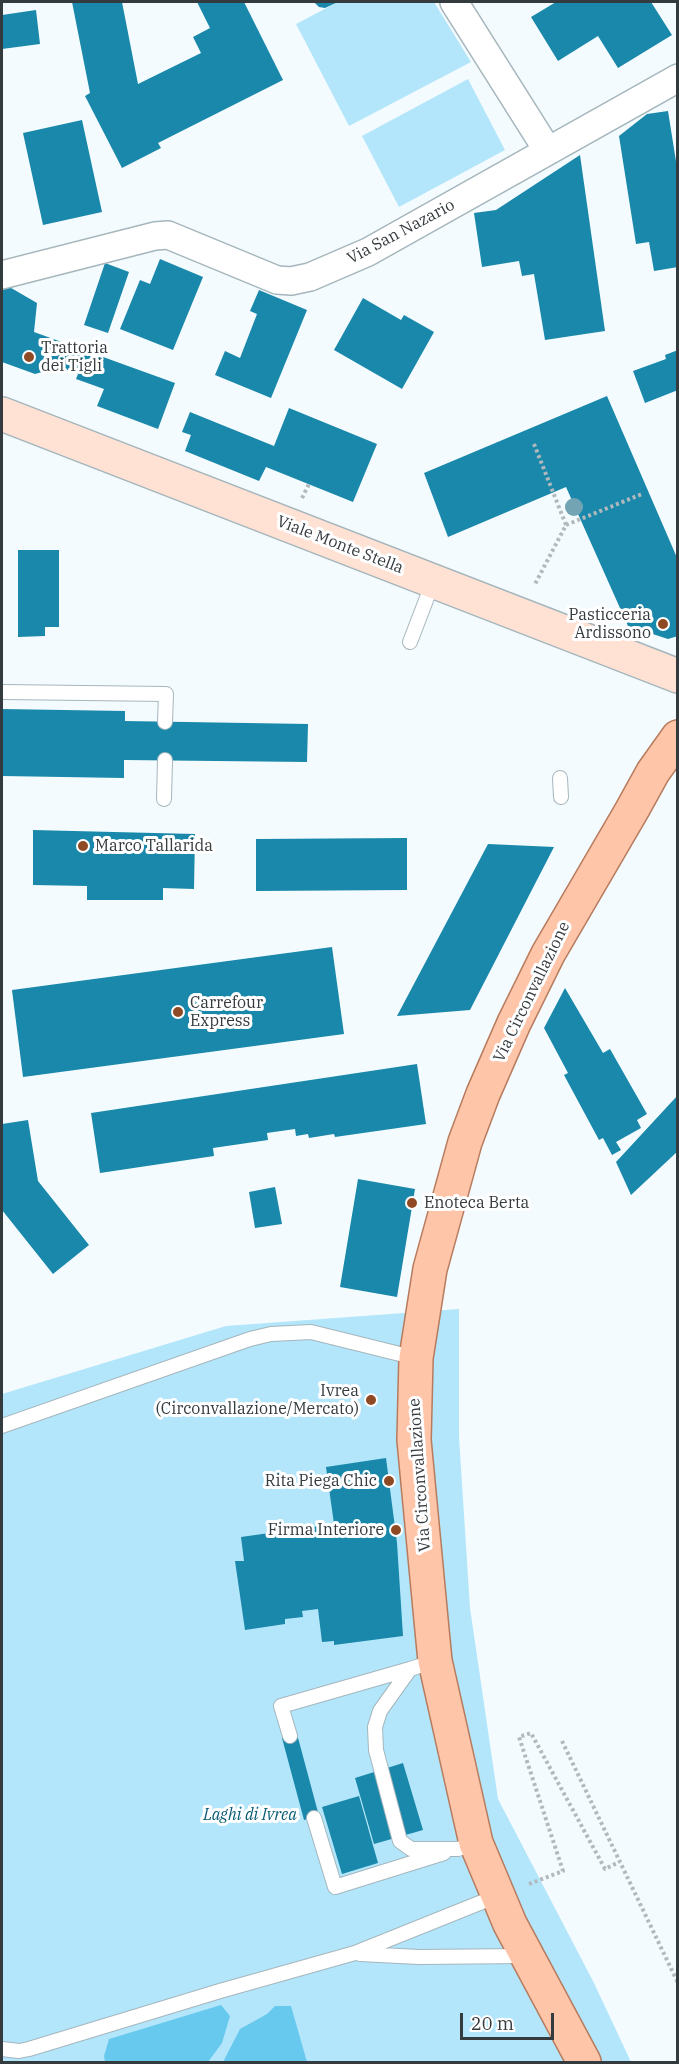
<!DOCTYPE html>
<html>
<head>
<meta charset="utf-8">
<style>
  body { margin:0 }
  #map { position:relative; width:679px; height:2064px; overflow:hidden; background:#f4fbfe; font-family:"IBM Plex Serif",serif }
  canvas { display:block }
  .frame { position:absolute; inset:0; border:3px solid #343b3e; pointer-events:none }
  .scale { position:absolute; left:460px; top:2013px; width:94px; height:27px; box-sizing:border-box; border:3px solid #343b3e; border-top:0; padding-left:8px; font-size:18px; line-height:21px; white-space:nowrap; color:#343b3e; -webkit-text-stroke:4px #fff; paint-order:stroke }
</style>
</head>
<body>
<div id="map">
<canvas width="679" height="2064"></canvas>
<div class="frame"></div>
<div class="scale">20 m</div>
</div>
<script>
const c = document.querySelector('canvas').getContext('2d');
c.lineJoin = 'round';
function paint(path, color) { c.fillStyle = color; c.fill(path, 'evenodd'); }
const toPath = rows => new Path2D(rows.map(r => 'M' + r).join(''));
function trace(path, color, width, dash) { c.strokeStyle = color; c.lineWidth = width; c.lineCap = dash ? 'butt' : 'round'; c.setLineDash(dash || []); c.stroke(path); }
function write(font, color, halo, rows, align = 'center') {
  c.font = font + ' "IBM Plex Serif",serif'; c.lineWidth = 6; c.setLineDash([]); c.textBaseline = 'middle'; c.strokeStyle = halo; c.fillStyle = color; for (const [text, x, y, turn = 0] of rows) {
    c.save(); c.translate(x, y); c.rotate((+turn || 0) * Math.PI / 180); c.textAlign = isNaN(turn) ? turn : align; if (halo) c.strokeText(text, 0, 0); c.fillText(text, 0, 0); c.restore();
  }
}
const green = toPath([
  [338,2,434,2,471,62,349,126,296,24],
  [468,79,505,150,399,207,362,136],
  [459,1309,459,1437,470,1608,498,1799,594,1983,631,2062,2,2062,2,1394,226,1326]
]);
const forest = toPath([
  [221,2005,230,2016,222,2043,208,2062,105,2062,104,2056,109,2039],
  [275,2006,291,2006,307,2062,223,2062,240,2029,267,2014]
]);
const building = toPath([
  [72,2,122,2,138,84,201,53,193,37,210,28,197,2,244,2,283,80,158,143,161,148,122,168,85,96,90,93],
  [314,2,338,2,325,8,319,7],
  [556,2,651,2,672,35,618,68,598,36,558,61,531,17],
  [36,10,40,44,2,49,2,15],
  [668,111,678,174,678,267,654,271,649,242,636,244,619,136,647,114],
  [82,120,102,212,43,225,23,133],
  [580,155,605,331,545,340,534,274,522,276,519,261,482,267,474,213,496,210],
  [160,259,203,277,173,350,120,329,140,280,150,284],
  [105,263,129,272,108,333,84,325],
  [6,285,37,303,34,332,175,383,158,429,97,406,104,389,76,379,78,374,60,367,35,374,2,362,2,286],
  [259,290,307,310,271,398,215,375,225,351,240,358,257,314,250,311],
  [363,298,401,320,404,315,434,332,402,389,334,350],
  [678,350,678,390,645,403,633,371,666,359,665,355],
  [607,396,678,560,678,636,668,639,628,626,566,487,448,537,424,473],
  [289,408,377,444,353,502,266,467,259,481,185,451,191,435,182,432,190,412,274,446],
  [18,550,59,550,59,627,45,627,45,636,18,637],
  [2,709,125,711,125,721,308,724,307,762,124,760,124,778,2,776],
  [33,830,195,834,194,889,163,888,163,900,87,900,87,886,33,885],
  [407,838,407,890,256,891,256,839],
  [488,844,554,847,470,1010,397,1016],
  [332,947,344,1034,23,1077,12,990],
  [565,988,603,1053,610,1049,647,1114,637,1120,641,1128,616,1142,621,1150,612,1155,603,1138,599,1140,564,1075,568,1073,544,1028],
  [417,1064,426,1124,335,1137,334,1134,309,1138,308,1134,296,1136,295,1129,267,1133,268,1140,213,1148,214,1156,100,1173,91,1113],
  [678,1095,678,1151,631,1195,616,1162],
  [28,1120,38,1181,89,1245,53,1274,2,1210,2,1124],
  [358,1179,415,1189,397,1297,340,1287],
  [275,1187,282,1224,255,1228,249,1192],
  [386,1458,397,1543,403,1636,334,1645,334,1641,322,1642,318,1609,302,1611,303,1617,285,1619,285,1624,245,1630,235,1561,244,1561,241,1537,334,1524,326,1467],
  [297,1734,319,1816,304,1820,282,1738],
  [403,1763,423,1830,374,1844,355,1778],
  [359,1796,378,1863,342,1874,322,1807]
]);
const path = toPath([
  [534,444,566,525,534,586],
  [302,498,309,484],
  [566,525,642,494],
  [562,1741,678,1983],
  [529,1884,563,1871,519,1737,531,1733,605,1869,619,1862]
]);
const service = toPath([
  [410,642,433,582],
  [2,692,166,694,165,722],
  [560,778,561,797],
  [164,799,165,760],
  [2,1426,250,1339,271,1334,311,1332,416,1358],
  [435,1661,410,1669,380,1711,375,1727,376,1750,400,1841,411,1849,458,1849,476,1843],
  [290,1736,281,1706,410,1669],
  [314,1818,335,1887,444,1853],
  [360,1954,419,1957,526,1956],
  [2,2049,19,2051,29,2049,220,1991,355,1953,497,1896]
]);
const minor = toPath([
  [454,2,548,151],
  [2,275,155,236,168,235,277,280,291,281,310,277,368,252,678,78]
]);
const secondary = toPath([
  [2,414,678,676]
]);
const primary = toPath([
  [584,2062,510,1924,476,1843,435,1661,432,1630,414,1440,416,1358,430,1269,465,1142,483,1094,514,1023,548,954,632,810,653,772,678,737]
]);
const trees = [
  [574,507]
];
const markers = [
  [29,357,6,"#8f4923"],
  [663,624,6,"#8f4923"],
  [83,846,6,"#8f4923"],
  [178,1012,6,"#8f4923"],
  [412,1203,6,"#8f4923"],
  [371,1400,6,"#8f4923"],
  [389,1481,6,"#8f4923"],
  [396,1530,6,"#8f4923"]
];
const streetNames = [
  ["Via San Nazario",401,232,-28],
  ["Viale Monte Stella",340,545,21],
  ["Via Circonvallazione",532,992,-64],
  ["Via Circonvallazione",420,1475,-94]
];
const poiNames = [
  ["Trattoria",41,348],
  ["dei Tigli",41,366],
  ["Pasticceria",651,615,"right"],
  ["Ardissono",651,633,"right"],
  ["Marco Tallarida",95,846],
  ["Carrefour",190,1003],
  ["Express",190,1021],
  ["Enoteca Berta",424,1203],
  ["Ivrea",359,1391,"right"],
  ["(Circonvallazione/Mercato)",359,1409,"right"],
  ["Rita Piega Chic",377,1481,"right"],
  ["Firma Interiore",384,1530,"right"]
];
const parkNames = [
  ["Laghi di Ivrea",250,1815]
];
paint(green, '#b3e6fb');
paint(forest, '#68c9ee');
paint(building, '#1988ab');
trace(service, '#a5b6bd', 16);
trace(minor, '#a5b6bd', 30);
trace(secondary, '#a5b6bd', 36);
trace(primary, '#b77b5e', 36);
trace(path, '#b2b9bc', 4, [3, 3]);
trace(service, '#fff', 14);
trace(minor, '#fff', 27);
trace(secondary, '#ffe2d4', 33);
trace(primary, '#fec5a9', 33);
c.fillStyle = '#73a4b3';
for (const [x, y] of trees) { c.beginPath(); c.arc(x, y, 9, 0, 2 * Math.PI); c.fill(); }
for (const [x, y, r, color] of markers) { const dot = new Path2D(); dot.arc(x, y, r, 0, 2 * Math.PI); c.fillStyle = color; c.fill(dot); trace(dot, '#fff', 2); }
write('16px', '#343b3e', '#fff', streetNames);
write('16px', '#343b3e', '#fff', poiNames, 'left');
write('italic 16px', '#095c75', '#fff', parkNames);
</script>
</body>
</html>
